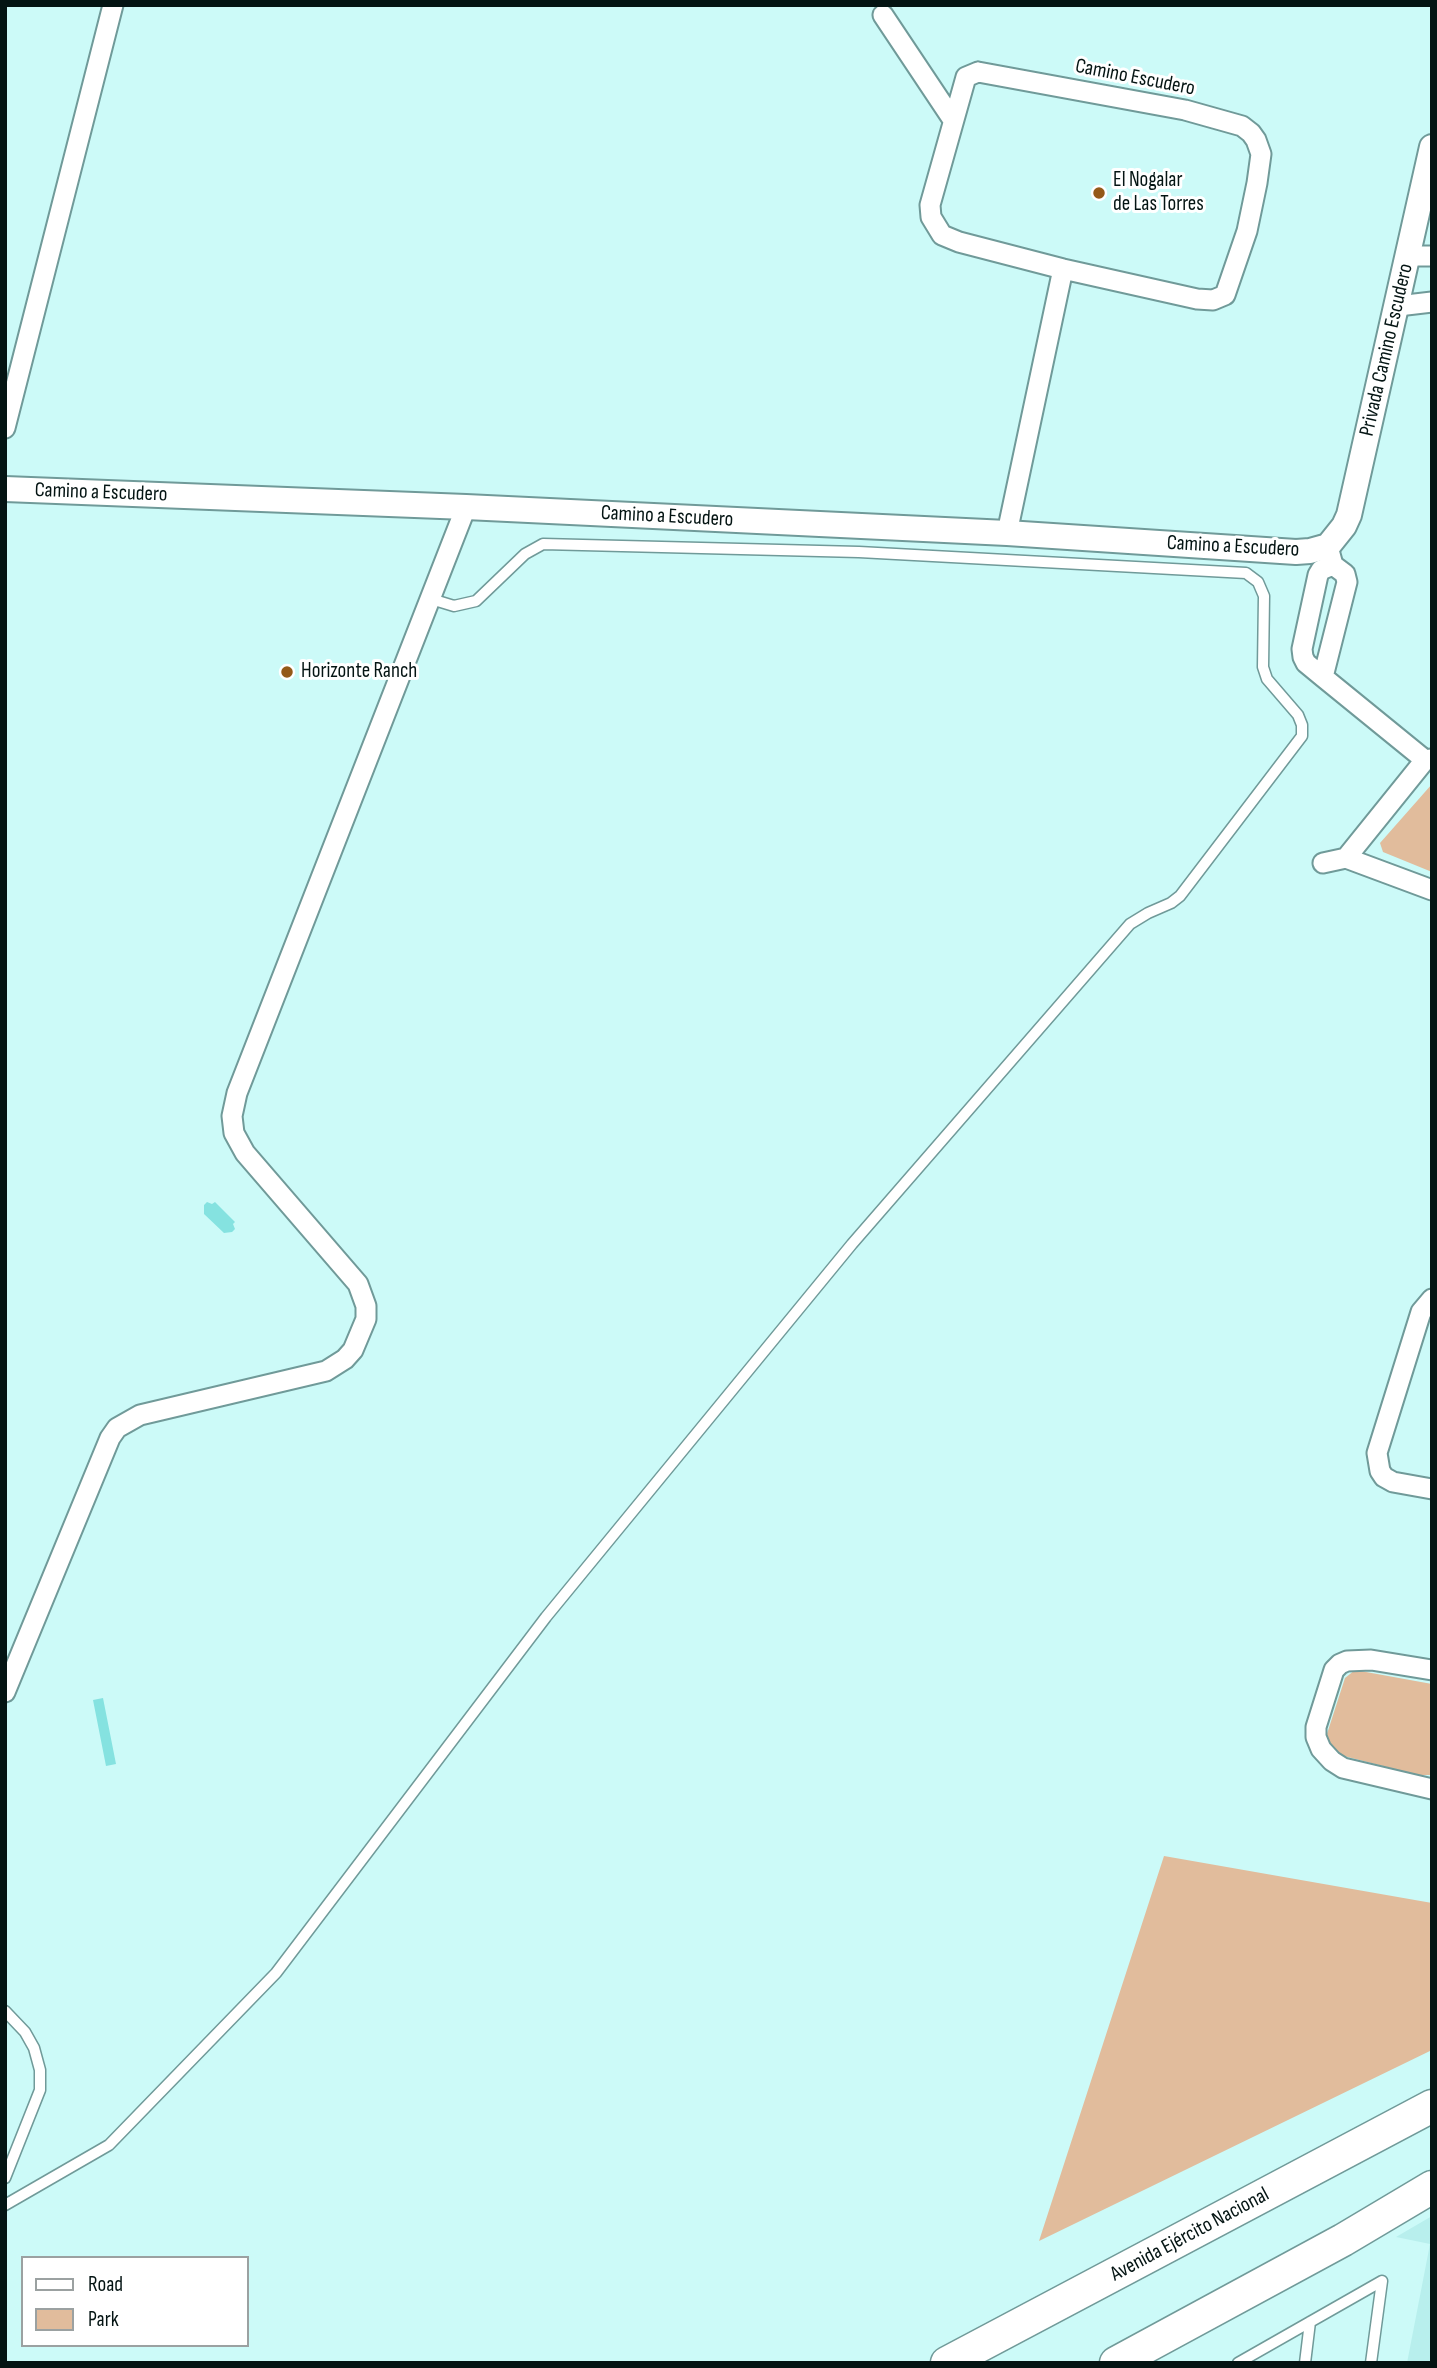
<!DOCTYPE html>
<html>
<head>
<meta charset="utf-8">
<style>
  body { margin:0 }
  #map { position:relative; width:1437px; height:2368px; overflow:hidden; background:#ccfaf8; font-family:"Sofia Sans Condensed",sans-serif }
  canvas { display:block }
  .frame { position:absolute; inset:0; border:7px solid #041413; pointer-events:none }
  .legend { position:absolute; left:21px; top:2256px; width:228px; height:91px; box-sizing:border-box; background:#fff; border:2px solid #9ba1a1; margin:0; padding:9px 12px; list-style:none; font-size:21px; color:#041413 }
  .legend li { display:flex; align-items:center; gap:14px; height:35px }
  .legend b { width:35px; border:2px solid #9ba1a1 }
</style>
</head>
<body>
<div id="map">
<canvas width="1437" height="2368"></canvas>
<div class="frame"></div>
<ul class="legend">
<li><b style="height:9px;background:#fff"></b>Road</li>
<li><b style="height:19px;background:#e1bc9c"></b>Park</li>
</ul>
</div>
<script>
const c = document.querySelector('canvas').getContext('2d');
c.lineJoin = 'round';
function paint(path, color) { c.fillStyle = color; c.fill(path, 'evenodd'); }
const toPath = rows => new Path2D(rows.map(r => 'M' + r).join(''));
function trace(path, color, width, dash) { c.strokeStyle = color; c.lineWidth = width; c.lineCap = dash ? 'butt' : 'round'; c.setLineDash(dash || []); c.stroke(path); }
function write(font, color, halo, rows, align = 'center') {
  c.font = font + ' "Sofia Sans Condensed",sans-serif'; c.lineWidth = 6; c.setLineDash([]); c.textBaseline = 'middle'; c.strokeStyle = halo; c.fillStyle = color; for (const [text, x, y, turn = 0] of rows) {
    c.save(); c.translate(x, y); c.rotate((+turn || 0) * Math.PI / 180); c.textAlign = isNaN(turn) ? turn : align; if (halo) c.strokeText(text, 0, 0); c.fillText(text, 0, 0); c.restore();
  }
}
const built = toPath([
  [1432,2216,1432,2363,1407,2363,1430,2244,1396,2237]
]);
const green = toPath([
  [1432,784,1432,872,1383,852,1380,843],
  [1355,1670,1432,1684,1432,1775,1418,1775,1336,1754,1325,1740,1345,1678],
  [1164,1856,1432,1903,1432,2050,1039,2241]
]);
const water = toPath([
  [207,1202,212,1204,215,1202,235,1222,233,1224,235,1229,232,1232,224,1233,204,1214,204,1205],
  [103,1698,116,1764,106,1766,93,1700]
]);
const service = toPath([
  [5,2011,25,2032,34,2048,40,2070,40,2090,5,2178],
  [5,2205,109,2145,276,1973,546,1617,852,1244,1130,924,1148,913,1171,903,1180,896,1302,736,1302,725,1298,715,1267,679,1263,667,1264,596,1258,582,1246,573,859,552,543,544,525,554,476,601,454,606,431,599],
  [1238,2363,1382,2281,1371,2363],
  [1305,2363,1310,2322]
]);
const minor = toPath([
  [883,15,953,120],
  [978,72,1185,110,1242,126,1251,133,1256,140,1261,154,1257,183,1247,231,1225,295,1213,300,1197,299,1063,269,959,242,942,235,931,217,930,205,966,77,978,72],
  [1408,256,1432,256],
  [1398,306,1432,302],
  [5,428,113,5],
  [1007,533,1063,269],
  [1333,565,1321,570,1318,575,1302,649,1303,657,1306,663,1323,677,1425,760],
  [1323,677,1347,582,1345,574,1333,565,1330,554],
  [1346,858,1425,760,1432,759],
  [1323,863,1346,858,1432,890],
  [1432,1299,1421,1312,1377,1453,1380,1471,1384,1477,1393,1482,1432,1489],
  [1432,1670,1371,1660,1347,1661,1340,1664,1334,1670,1316,1727,1316,1737,1321,1749,1332,1761,1343,1768,1432,1789],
  [5,1692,110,1438,117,1428,140,1415,326,1371,345,1359,353,1350,366,1319,366,1306,358,1284,245,1153,234,1133,232,1116,237,1093,466,507]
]);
const tertiary = toPath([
  [5,489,466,507,1007,533,1296,552,1310,551,1328,546,1344,526,1349,515,1432,147]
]);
const primary = toPath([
  [947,2363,1432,2106],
  [1116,2363,1343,2240,1432,2187]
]);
const markers = [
  [1099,193,7,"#945918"],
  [287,672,7,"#945918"]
];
const streetNames = [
  ["Camino Escudero",1135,78,11],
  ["Privada Camino Escudero",1387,350,-77],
  ["Camino a Escudero",101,493,2],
  ["Camino a Escudero",667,517,3],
  ["Camino a Escudero",1233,547,3],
  ["Avenida Ejército Nacional",1190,2235,-28]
];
const poiNames = [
  ["El Nogalar",1113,181],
  ["de Las Torres",1113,205],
  ["Horizonte Ranch",301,672]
];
paint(built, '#b8efed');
paint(green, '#e1bc9c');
paint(water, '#85e2e0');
trace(service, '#709a99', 13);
trace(minor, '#709a99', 23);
trace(tertiary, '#709a99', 28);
trace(primary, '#709a99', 35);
trace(service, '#fff', 10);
trace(minor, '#fff', 19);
trace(tertiary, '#fff', 24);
trace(primary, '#fff', 32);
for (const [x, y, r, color] of markers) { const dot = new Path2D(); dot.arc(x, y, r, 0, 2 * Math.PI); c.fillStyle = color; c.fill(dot); trace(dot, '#fff', 2.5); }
write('21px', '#041413', '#fff', streetNames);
write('21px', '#041413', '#fff', poiNames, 'left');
</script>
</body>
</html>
